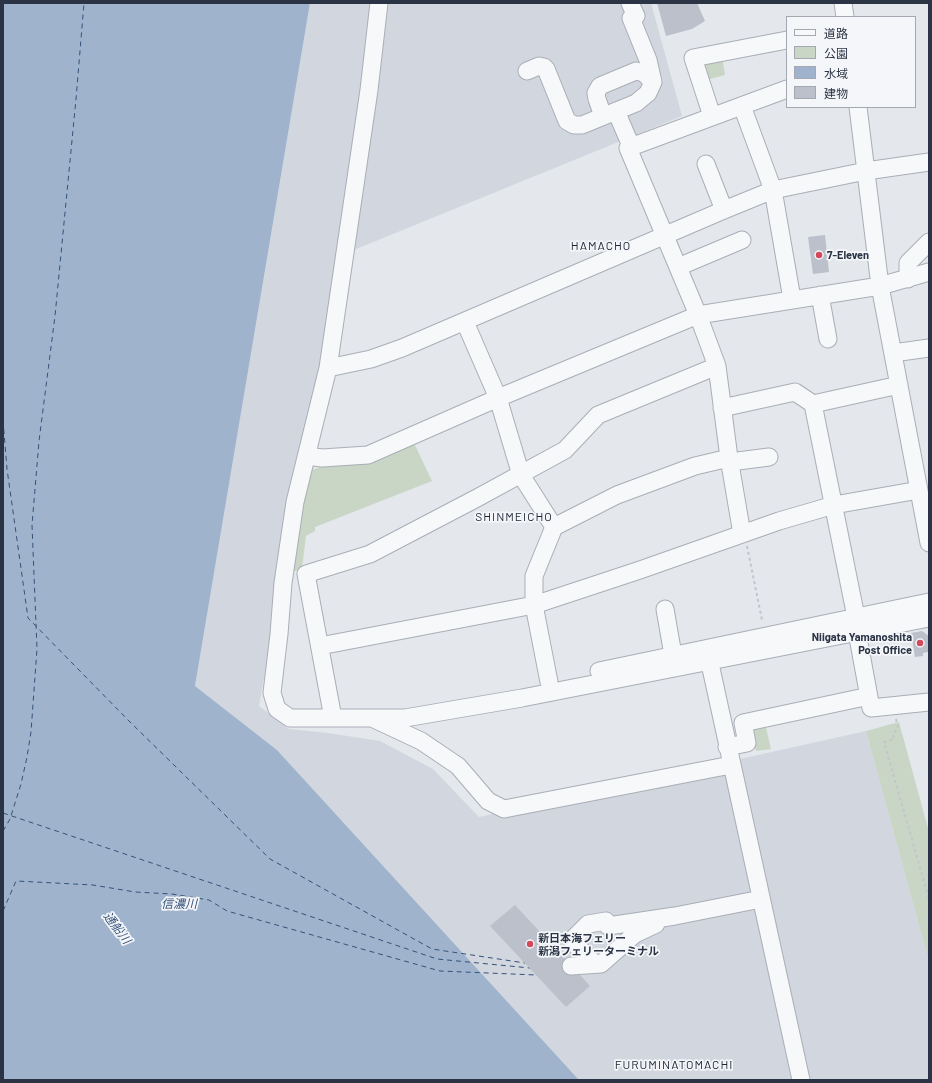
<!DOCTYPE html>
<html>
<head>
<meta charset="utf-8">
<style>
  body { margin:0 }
  #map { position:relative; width:932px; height:1083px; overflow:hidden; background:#e4e7ec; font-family:Barlow,"Noto Sans JP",sans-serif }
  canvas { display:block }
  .frame { position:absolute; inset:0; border:4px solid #2b3445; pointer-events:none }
  .legend { position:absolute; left:786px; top:16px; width:130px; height:92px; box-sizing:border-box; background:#f4f6f9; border:1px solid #a4a8b1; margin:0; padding:5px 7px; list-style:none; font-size:12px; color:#2b3445 }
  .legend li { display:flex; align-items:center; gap:8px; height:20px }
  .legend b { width:20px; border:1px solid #a4a8b1 }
</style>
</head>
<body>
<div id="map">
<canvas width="932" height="1083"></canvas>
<div class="frame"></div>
<ul class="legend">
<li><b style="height:5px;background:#f7f8fa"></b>道路</li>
<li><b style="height:11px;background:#c9d6c5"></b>公園</li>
<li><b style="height:11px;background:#9fb4cc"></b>水域</li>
<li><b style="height:11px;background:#bbc0ca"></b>建物</li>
</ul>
</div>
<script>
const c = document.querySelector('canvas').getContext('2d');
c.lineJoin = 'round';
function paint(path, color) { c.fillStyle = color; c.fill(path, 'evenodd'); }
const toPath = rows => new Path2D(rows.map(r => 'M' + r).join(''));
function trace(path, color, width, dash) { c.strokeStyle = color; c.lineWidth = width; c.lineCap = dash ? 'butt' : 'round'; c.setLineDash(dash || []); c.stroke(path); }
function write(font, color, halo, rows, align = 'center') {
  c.font = font + ' Barlow,"Noto Sans JP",sans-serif'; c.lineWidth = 3.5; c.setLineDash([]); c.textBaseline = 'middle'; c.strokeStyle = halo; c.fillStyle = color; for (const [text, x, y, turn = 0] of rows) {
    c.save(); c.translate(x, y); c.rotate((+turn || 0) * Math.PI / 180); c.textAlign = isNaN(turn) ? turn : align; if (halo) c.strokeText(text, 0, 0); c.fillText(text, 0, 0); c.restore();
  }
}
const built = toPath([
  [310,3,651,3,682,116,339,256,259,706,289,729,328,733,380,741,433,769,479,817,866,731,929,962,929,1080,579,1080,277,750,195,686]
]);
const green = toPath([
  [722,57,725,75,706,80,702,65],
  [413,441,432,481,315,527,315,531,306,536,302,568,291,573,294,544,308,476,312,470,320,467,367,460],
  [899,722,929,832,929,962,866,731],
  [765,723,771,749,756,751,751,731,754,726]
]);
const water = toPath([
  [3,3,310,3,195,686,277,750,579,1080,3,1080]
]);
const ferry = toPath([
  [3,420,7,469,28,618,129,721,270,859,432,949,525,963],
  [3,813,437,959,530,968],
  [3,831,10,819,21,784,27,757,31,732,37,649,32,525,39,441,55,316,76,99,84,3],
  [3,911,16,881,93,885,135,892,172,894,209,900,227,911,440,971,536,975]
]);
const building = toPath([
  [657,3,697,3,705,21,692,29,666,36],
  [825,235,829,272,813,274,808,237],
  [922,631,929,636,929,642,928,645,928,652,923,653,923,656,915,657,911,633],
  [515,905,590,986,566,1007,490,926]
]);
const path = toPath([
  [747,546,762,620],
  [896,719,898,728,893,734,894,739,884,742,929,899]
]);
const minor = toPath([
  [379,3,369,90,328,368,295,502,283,583,279,634,272,693,277,709,290,718,405,718,522,698,929,618],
  [843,3,845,17],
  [527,71,539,66,544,67,546,69,567,121,574,125,582,125,636,103,648,93,653,82,648,60,631,18,636,16,630,3],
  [742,106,773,190,792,299],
  [858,107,880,286,929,543],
  [616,111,631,146],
  [603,116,597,99,596,93,600,86,636,71,644,73,653,82],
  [712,116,693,58,787,40],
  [706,164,724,210],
  [678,267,742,240],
  [908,279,908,263,929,242],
  [820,295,828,339],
  [465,322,498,398,521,475,554,527],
  [893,353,929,348],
  [328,368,371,359,402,348,724,210,773,190,866,171,929,162],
  [813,404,856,617],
  [722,408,795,392,813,404,899,385],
  [307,456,322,458,368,455,498,398,698,315,880,286,929,272],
  [730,462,769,457],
  [742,534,729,458,717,366,698,315,628,148,787,89],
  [665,609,673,655],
  [857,632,871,708,929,702],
  [320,646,534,605,640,570,779,521,834,505,919,490],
  [707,650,801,1080],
  [599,671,929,602],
  [549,682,534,605,534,576,554,527,617,495,695,466,729,458],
  [333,718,306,574,370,554,477,498,565,450,598,415,717,366],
  [374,719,421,741,458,766,488,801,504,809,731,765],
  [727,747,747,743,743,723,860,698],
  [595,964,573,942,574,938,588,924,606,921,608,926,675,916,761,899],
  [571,966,601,964,635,934,656,924]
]);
const markers = [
  [819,255,4,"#d1495b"],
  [920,643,4,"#d1495b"],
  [530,944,4,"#d1495b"]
];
const poiNames = [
  ["7-Eleven",827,255],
  ["Niigata Yamanoshita",912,637,"right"],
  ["Post Office",912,650,"right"],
  ["新日本海フェリー",538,938],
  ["新潟フェリーターミナル",538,951]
];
const neighbourhoodNames = [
  ["HAMACHO",601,246],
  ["SHINMEICHO",514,517],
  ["FURUMINATOMACHI",674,1065]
];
const waterNames = [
  ["信濃川",179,904],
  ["通船川",117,928,53]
];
paint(built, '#d2d6de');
paint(green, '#c9d6c5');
paint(water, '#9fb4cc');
trace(ferry, '#34527a', 1, [5, 4]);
paint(building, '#bbc0ca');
trace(minor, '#a9aeb7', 19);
trace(path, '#c2c5cb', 2, [3, 3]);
trace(minor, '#f7f8fa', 17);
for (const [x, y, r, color] of markers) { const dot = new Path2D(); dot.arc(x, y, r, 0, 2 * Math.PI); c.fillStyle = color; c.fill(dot); trace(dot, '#f4f6f9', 1.5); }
write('bold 11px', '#2b3445', '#f4f6f9', poiNames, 'left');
c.letterSpacing = '1px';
write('12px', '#1d2536', '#f4f6f9', neighbourhoodNames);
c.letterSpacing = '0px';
write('italic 12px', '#34527a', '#f4f6f9', waterNames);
</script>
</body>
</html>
